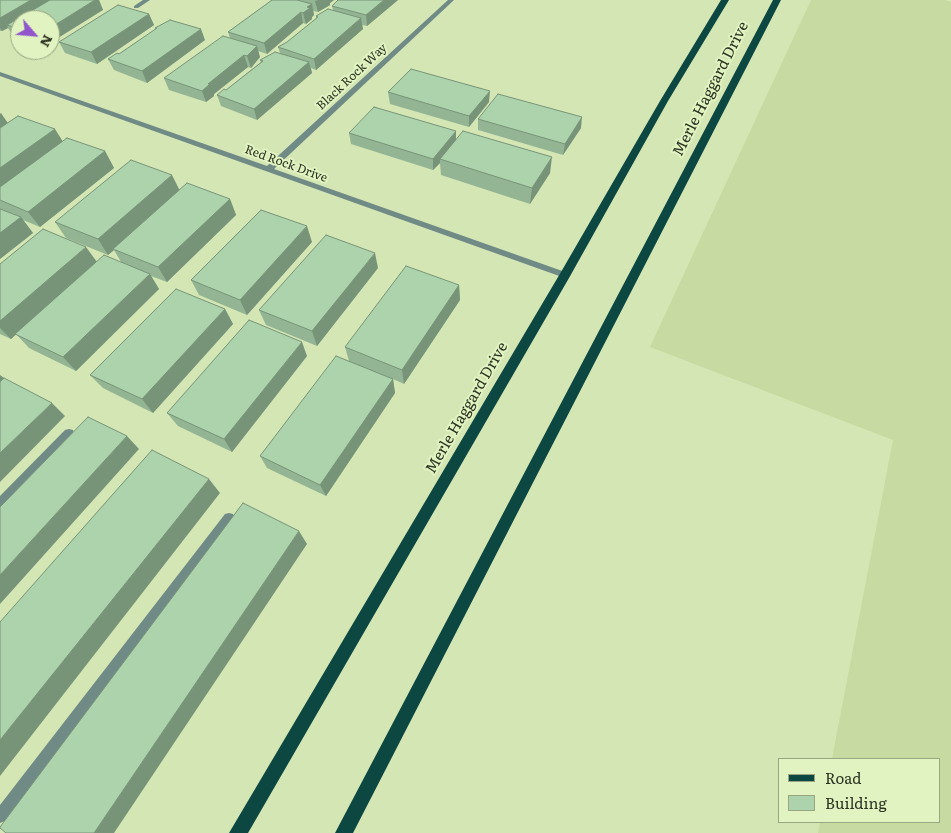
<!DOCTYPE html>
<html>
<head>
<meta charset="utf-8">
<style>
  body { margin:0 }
  #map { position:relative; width:951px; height:833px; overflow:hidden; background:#d3e6b4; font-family:Literata,serif }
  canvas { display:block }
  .legend { position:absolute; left:778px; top:758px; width:162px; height:65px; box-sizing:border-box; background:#e0f3c1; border:1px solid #98a681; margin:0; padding:6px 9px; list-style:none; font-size:15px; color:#2c3320 }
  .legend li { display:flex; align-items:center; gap:10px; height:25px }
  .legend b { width:25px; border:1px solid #98a681 }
  .north { position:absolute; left:10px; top:10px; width:50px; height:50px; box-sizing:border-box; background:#e0f3c1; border:1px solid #98a681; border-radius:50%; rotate:117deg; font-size:14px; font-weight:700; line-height:20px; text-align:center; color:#2c3320 }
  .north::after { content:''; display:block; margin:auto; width:18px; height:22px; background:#9155cc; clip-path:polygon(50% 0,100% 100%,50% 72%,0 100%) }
</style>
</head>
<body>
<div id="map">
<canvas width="951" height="833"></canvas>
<ul class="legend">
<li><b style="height:6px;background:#0c4741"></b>Road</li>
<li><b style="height:14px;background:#acd3ac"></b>Building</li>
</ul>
<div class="north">N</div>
</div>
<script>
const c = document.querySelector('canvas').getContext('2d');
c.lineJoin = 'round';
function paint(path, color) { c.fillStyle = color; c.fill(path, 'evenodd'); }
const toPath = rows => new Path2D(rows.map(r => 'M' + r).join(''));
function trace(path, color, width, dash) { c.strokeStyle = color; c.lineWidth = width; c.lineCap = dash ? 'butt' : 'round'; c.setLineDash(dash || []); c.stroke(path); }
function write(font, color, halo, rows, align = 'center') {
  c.font = font + ' Literata,serif'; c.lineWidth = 4; c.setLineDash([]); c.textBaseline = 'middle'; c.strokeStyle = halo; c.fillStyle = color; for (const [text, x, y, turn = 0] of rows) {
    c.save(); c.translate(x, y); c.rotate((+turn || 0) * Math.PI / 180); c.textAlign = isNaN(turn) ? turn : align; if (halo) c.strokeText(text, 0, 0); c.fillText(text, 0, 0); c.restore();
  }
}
const built = toPath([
  [811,0,945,0,951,2,951,833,818,833,820,822,940,822,940,759,832,759,893,440,650,347]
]);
const lane = toPath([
  [143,0,150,0,138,8,134,8,134,6,143,0],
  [69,429,73,430,74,433,73,436,4,507,0,508,0,496,65,430,69,429],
  [229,513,233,514,235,518,233,522,5,821,0,823,0,805,225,514,229,513]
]);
const street = toPath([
  [448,0,454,0,274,169,568,273,569,275,568,277,562,277,0,76,0,72,267,166,448,0]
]);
const primary = toPath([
  [721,0,729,0,668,101,569,278,248,833,229,833,561,272,660,101,721,0],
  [773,0,781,0,353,833,335,833,773,0]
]);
const wall = toPath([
  [0,0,99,0,103,10,20,20,20,39,14,37,8,28,2,31,0,31],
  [272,0,334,0,330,3,330,5,318,12,313,11,314,15,312,17,312,19,306,24,303,23,267,54,258,51,260,57,251,68,248,67,214,94,214,96,206,102,169,90,164,78,230,38,228,32],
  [398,0,367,26,362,25,363,29,316,70,311,68,312,73,257,120,221,106,217,95,226,90,261,62,260,60,280,53,278,47,287,42,316,19,316,16,333,10,332,6],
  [149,14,154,25,97,64,65,53,59,42],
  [155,28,205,40,147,83,114,70,108,59,119,54,156,29],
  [388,92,489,102,469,127,390,104],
  [0,113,8,123,62,141,105,151,114,168,40,227,23,220,33,233,0,259],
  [478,119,581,128,563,155,478,130],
  [349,133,456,139,550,173,530,204,441,175,440,163,433,170,351,144],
  [179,190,230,199,236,215,167,282,151,276,159,289,76,371,29,348,16,334,11,339,0,334,0,264,97,262,121,262,114,250,108,255,66,238,55,222],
  [312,242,247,315,199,295,191,280],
  [378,268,317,346,266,325,259,310],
  [459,285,460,300,404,384,393,379,395,393,326,496,267,468,260,456,349,361,345,347],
  [225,309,233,324,153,413,103,388,90,375],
  [307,356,232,452,178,426,167,413]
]);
const shadedWall = toPath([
  [31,0,55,0,7,25,8,28,2,31,0,28,0,18],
  [95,0,99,0,103,10,50,43,50,28],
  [318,0,334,0,330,3,330,5,318,12,315,1],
  [384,0,398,0,367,26,366,15],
  [312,4,314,15,312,17,312,19,306,24,303,13,307,7],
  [301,12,303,23,267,54,264,43],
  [149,14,154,25,97,64,91,52],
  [361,18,363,29,316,70,314,59],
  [201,29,205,40,147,83,142,71],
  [257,46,260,57,251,68,247,56],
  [244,55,248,67,214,94,214,96,206,102,202,91,208,84],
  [309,62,312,73,257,120,254,109],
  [490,91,489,102,469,127,469,116],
  [1,113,9,125,0,131,0,114],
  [582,117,581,128,563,155,565,144],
  [55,129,65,145,0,193,0,168],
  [456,131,456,143,440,159,440,163,433,170,433,159],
  [105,151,114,168,40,227,28,212],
  [552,157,550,173,530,204,532,188],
  [172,175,180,191,113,249,114,250,108,255,98,239],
  [230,199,236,215,167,282,158,267],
  [21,217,33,233,0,259,0,233],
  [307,226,312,242,247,315,240,300],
  [86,247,97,262,11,339,0,328,0,321],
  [375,253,378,268,317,346,312,331],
  [150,274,159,289,76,371,63,357],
  [459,285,460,300,404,384,402,370],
  [225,309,233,324,153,413,142,399],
  [302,342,307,356,232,452,224,439],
  [0,375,4,378,0,382],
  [393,379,395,393,326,496,320,485],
  [52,403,65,416,0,482,0,453],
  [127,436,139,449,0,604,0,575],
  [209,479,220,493,0,776,0,740],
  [299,531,307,544,114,833,94,833]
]);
const building = toPath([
  [0,0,31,0,0,18,0,0],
  [50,0,95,0,50,28,50,20,20,20,20,29,7,25,50,0],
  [272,0,297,0,312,4,307,7,310,8,303,13,301,12,264,43,228,32,272,0],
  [338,0,384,0,366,15,332,6,338,0],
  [118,5,149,14,91,52,59,42,118,5],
  [328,9,361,18,314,59,278,47,287,42,318,17,316,16,328,9],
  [170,20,201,29,142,71,108,59,117,53,119,54,157,28,155,28,170,20],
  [223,36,257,46,247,56,244,55,208,84,210,84,202,91,164,78,223,36],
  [275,52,309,62,254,109,217,95,224,89,226,90,263,61,260,60,275,52],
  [411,69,490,91,469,116,388,92,411,69],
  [498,94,582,117,565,144,478,119,498,94],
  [374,107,456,131,433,159,349,133,374,107],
  [18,116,55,129,0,168,0,128,18,116],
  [463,131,552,157,532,188,440,159,463,131],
  [67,138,105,151,28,212,0,200,0,187,67,138],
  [131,160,172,175,98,239,55,222,131,160],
  [187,183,230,199,158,267,113,249,187,183],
  [0,209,21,217,0,233,0,209],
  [261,210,307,226,240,300,191,280,261,210],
  [43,229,86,247,0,321,0,264,43,229],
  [326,235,375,253,312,331,259,310,326,235],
  [104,255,150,274,63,357,15,334,104,255],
  [406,266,459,285,402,370,345,347,406,266],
  [176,289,225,309,142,399,90,375,176,289],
  [249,320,302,342,224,439,167,413,249,320],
  [336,356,393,379,320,485,260,456,336,356],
  [4,378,52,403,0,453,0,382,4,378],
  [88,417,127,436,0,575,0,507,88,417],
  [152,450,209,479,0,740,0,622,152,450],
  [243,503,299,531,94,833,6,833,0,828,0,827,243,503]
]);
const farStreetnames = [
  ["Black Rock Way",352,77,-43],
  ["Red Rock Drive",286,164,20]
];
const streetNames = [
  ["Merle Haggard Drive",711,89,-63],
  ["Merle Haggard Drive",467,408,-60]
];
paint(built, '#c6daa2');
paint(lane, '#708a86');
paint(street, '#708a86');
paint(primary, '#0c4741');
paint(wall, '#94b594');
paint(shadedWall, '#789478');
paint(building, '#acd3ac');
trace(building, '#789478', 1);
write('12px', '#2c3320', '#e0f3c1', farStreetnames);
write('15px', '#2c3320', '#e0f3c1', streetNames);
</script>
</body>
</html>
